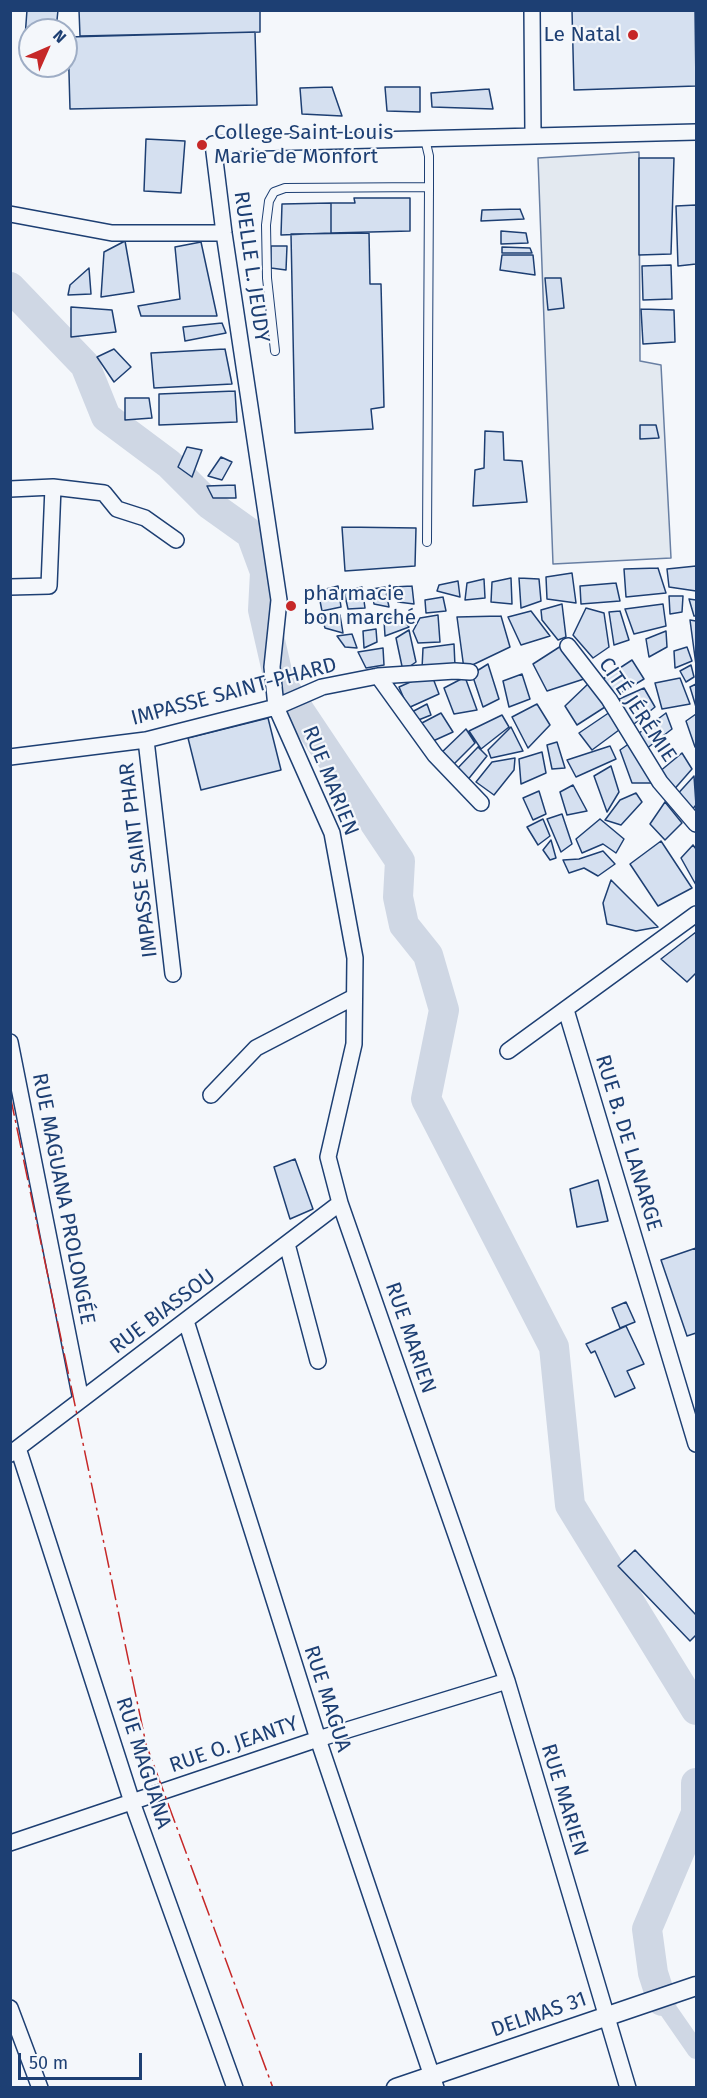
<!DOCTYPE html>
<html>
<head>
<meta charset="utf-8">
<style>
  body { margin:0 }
  #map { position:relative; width:707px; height:2098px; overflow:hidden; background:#f4f7fb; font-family:"Fira Sans",sans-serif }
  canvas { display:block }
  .frame { position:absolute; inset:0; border:12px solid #1d3f73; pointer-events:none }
  .north { position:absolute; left:18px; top:18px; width:60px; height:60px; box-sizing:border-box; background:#f4f7fb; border:2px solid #9eadc5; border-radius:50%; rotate:45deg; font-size:16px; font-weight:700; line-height:24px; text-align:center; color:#1d3f73 }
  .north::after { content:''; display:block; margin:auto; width:21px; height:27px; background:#c62828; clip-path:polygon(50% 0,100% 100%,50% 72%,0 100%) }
  .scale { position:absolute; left:18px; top:2053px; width:124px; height:27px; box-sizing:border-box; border:3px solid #1d3f73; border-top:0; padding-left:8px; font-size:18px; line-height:21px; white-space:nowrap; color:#1d3f73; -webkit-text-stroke:4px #f4f7fb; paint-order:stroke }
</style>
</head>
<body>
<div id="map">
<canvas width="707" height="2098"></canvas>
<div class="frame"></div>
<div class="north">N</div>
<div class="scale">50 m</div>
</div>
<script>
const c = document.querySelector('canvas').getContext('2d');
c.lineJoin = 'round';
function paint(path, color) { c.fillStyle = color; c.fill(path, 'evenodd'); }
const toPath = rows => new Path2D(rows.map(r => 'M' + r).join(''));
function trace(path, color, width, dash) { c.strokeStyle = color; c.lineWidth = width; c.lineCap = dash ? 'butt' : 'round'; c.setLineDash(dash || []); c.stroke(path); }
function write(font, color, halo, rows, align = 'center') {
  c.font = font + ' "Fira Sans",sans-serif'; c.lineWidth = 4.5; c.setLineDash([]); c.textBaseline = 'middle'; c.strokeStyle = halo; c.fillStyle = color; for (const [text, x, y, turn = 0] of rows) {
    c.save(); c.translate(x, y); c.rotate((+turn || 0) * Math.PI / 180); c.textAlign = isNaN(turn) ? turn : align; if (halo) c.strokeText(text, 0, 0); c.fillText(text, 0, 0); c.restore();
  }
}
const green = toPath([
  [639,152,640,361,661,365,671,558,553,564,538,158,639,152]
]);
const canal = toPath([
  [662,2001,696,2050]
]);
const river = toPath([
  [10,287,85,365,106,417,169,464,209,504,251,534,265,572,263,610,279,680,400,861,398,897,404,925,428,955,444,1010,426,1099,554,1347,570,1505,696,1710],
  [662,2001,653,1973,647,1929,696,1813,696,1783]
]);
const building = toPath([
  [27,10,58,10,56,30,30,30,30,51,24,51,27,10],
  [79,10,260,10,260,32,80,36,79,10],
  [572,10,695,10,696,86,574,90,572,10],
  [255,32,257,105,70,109,68,37,255,32],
  [332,87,342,116,302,114,300,88,332,87],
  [385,87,420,87,420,112,387,111,385,87],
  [489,89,493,109,432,107,431,93,489,89],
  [146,139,185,141,181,193,144,191,146,139],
  [639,158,674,158,671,254,639,255,639,158],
  [354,198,410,198,410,231,331,233,331,203,355,203,354,198],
  [331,203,331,233,281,235,282,204,331,203],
  [696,205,696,264,678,266,676,206,696,205],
  [520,209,524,219,481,221,482,210,520,209],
  [501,231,526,233,528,243,501,244,501,231],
  [369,233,370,284,381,284,384,407,371,409,373,429,295,433,291,234,369,233],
  [125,241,134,292,101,297,104,252,125,241],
  [201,242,217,316,141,316,138,306,180,299,175,247,201,242],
  [271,246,287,246,286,270,271,268,271,246],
  [502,247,530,248,532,253,502,253,502,247],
  [502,255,533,255,535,275,500,270,502,255],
  [671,265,672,299,643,300,642,266,671,265],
  [89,268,91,294,68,295,70,285,89,268],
  [545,278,561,278,564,308,548,310,545,278],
  [71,307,112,310,116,332,71,337,71,307],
  [641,309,674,310,675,342,643,344,641,309],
  [222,323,226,333,185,341,183,327,222,323],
  [114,349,131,367,114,382,97,357,114,349],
  [225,349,232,384,154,388,151,353,225,349],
  [235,391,237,422,159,425,159,394,235,391],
  [125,398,149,398,152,418,125,420,125,398],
  [640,425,656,425,659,438,640,439,640,425],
  [485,431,503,432,504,460,522,461,527,502,473,506,475,470,484,468,485,431],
  [187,447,202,450,192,477,178,467,187,447],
  [221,457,232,462,222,480,208,476,221,457],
  [235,485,236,498,213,498,207,486,235,485],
  [342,527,416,528,415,566,345,571,342,527],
  [696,566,696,591,669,587,667,569,696,566],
  [658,568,666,593,626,597,624,569,658,568],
  [572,573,576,603,547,599,546,577,572,573],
  [511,578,512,604,491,602,492,582,511,578],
  [519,578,539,579,541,601,521,608,519,578],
  [484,579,485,598,465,600,467,583,484,579],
  [458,581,460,597,437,591,439,585,458,581],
  [616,583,620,601,581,604,580,586,616,583],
  [338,586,341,607,322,611,318,591,338,586],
  [412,586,414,604,398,602,393,587,412,586],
  [362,587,365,608,348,609,344,591,362,587],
  [385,587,389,607,374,604,372,589,385,587],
  [669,596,683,596,682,612,670,614,669,596],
  [443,597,446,611,426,613,425,600,443,597],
  [689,599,696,600,696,616,694,616,689,599],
  [562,604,566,637,558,640,542,620,541,610,562,604],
  [663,604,666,626,634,634,625,609,663,604],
  [586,608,604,613,609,647,593,658,573,635,586,608],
  [531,611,550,636,521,645,508,617,531,611],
  [620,611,629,640,614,645,609,612,620,611],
  [321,614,340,615,343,633,325,628,321,614],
  [371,615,374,623,361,624,360,616,371,615],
  [400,615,409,627,385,636,384,620,400,615],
  [438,615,440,642,418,643,413,631,420,618,438,615],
  [501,616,510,647,464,669,457,617,501,616],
  [690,620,696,621,696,665,690,620],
  [376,629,377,642,364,648,363,631,376,629],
  [409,630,416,662,403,671,396,638,409,630],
  [666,631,667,647,649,657,646,639,666,631],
  [352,634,357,648,345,647,337,636,352,634],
  [454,644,455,666,422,669,423,648,454,644],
  [561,646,587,678,547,691,533,664,561,646],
  [687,647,692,661,675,668,674,651,687,647],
  [383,648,384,665,366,668,358,652,383,648],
  [632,660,644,679,614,697,603,679,632,660],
  [488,664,499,699,483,707,472,674,488,664],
  [691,665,694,677,686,682,680,671,691,665],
  [431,673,439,694,408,708,399,687,431,673],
  [522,674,530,699,509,707,503,681,522,674],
  [465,677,477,710,454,714,444,688,465,677],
  [680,678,690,704,662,709,655,683,680,678],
  [589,683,605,707,577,725,565,706,589,683],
  [696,684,696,707,690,687,696,684],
  [644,688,655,707,629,728,617,700,644,688],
  [427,704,431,715,416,721,410,713,427,704],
  [537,704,550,725,528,748,512,717,537,704],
  [610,712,619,730,592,750,579,733,610,712],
  [441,713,453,732,433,741,418,725,441,713],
  [666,713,672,729,646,749,635,736,666,713],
  [696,714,696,746,695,747,686,721,696,714],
  [502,715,509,727,481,749,469,731,502,715],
  [268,718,281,770,201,790,188,738,268,718],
  [511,727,523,751,491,758,488,750,511,727],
  [466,729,475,743,449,769,439,755,466,729],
  [557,742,565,768,552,769,547,745,557,742],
  [630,743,652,783,632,783,620,750,630,743],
  [610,746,616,759,576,777,567,760,610,746],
  [478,747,487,756,466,782,454,772,478,747],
  [542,752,546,773,521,784,519,759,542,752],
  [682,753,692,769,671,793,659,772,682,753],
  [515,758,514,770,494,795,476,782,492,762,515,758],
  [611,766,619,792,607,812,594,776,611,766],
  [694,776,696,805,690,812,674,798,694,776],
  [573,785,587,811,567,815,560,792,573,785],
  [539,791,546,814,533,820,523,798,539,791],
  [636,793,642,802,621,825,605,820,620,800,636,793],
  [665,802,682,823,665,840,650,824,665,802],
  [562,814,572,844,561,852,547,819,562,814],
  [543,819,550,836,538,845,527,827,543,819],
  [600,819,624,839,616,853,603,844,582,853,576,839,600,819],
  [551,840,556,858,550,860,543,850,551,840],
  [661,841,692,888,658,906,630,864,661,841],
  [693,845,696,849,696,885,681,858,693,845],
  [603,851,615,864,598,876,584,868,569,873,563,860,579,859,603,851],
  [611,880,658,927,636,931,607,924,603,903,611,880],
  [696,932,696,973,687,982,661,959,696,932],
  [295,1159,313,1209,290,1219,274,1167,295,1159],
  [598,1180,608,1221,577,1227,570,1189,598,1180],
  [696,1248,696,1333,687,1336,661,1260,696,1248],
  [626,1302,635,1322,620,1328,612,1308,626,1302],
  [626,1326,644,1364,627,1371,635,1388,615,1397,595,1351,591,1353,586,1344,626,1326],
  [635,1550,696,1615,696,1635,690,1641,618,1566,635,1550]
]);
const service = toPath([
  [425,139,429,156,429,187,427,542],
  [275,351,267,278,266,225,269,201,274,192,285,188,429,187]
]);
const minor = toPath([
  [532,10,533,134],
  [10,214,112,233,224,233],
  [10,489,53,487],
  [10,587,49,586,53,487,104,493,117,509,145,518,176,540],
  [568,646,609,699,660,782,696,824],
  [378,676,435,755,481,803],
  [146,740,173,974],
  [10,757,146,740,276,707,322,687,378,676,455,671,470,672],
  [566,1010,696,1444],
  [10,1042,81,1400],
  [508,1051,696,914],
  [211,1095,256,1048,354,997],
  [287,1244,318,1361],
  [186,1321,318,1739,436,2088],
  [18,1448,132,1802,235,2088],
  [10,1454,340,1203],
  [10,1843,318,1739,507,1681],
  [10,2008,40,2088],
  [628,2088,507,1681,340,1203,328,1157,354,1044,355,958,332,833,276,707,272,667,279,600,224,233,213,144,696,132]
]);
const tertiary = toPath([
  [396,2088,696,1986]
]);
const power = toPath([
  [10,1095,146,1744,273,2088]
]);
const markers = [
  [633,35,6,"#c62828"],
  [202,145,6,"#c62828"],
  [291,606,6,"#c62828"]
];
const poiNames = [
  ["Le Natal",621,35,"right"],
  ["College Saint Louis",214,133],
  ["Marie de Monfort",214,157],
  ["pharmacie",303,594],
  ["bon marché",303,618]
];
const streetNames = [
  ["RUELLE L. JEUDY",251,267,82],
  ["IMPASSE SAINT-PHARD",234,692,-15],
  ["CITÉ JÉRÉMIE",637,710,56],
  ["RUE MARIEN",330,781,68],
  ["IMPASSE SAINT PHAR",139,860,-97],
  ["RUE B. DE LANARGE",628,1143,73],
  ["RUE MAGUANA PROLONGÉE",63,1199,79],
  ["RUE BIASSOU",163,1312,-37],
  ["RUE MARIEN",410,1338,71],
  ["RUE MAGUA",327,1699,72],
  ["RUE O. JEANTY",234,1745,-19],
  ["RUE MAGUANA",143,1763,72],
  ["RUE MARIEN",564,1800,73],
  ["DELMAS 31",539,2015,-19]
];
paint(green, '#e3e9f0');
trace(green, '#687fa3', 1.5);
trace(canal, '#cfd7e4', 18);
trace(river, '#cfd7e4', 30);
paint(building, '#d5e0f0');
trace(building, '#1d3f73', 1.5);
trace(service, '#1d3f73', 10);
trace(minor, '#1d3f73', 18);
trace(tertiary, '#1d3f73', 21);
trace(service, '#f4f7fb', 8);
trace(minor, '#f4f7fb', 15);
trace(tertiary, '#f4f7fb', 18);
trace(power, '#c62828', 1.5, [21, 4.5, 3, 4.5]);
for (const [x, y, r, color] of markers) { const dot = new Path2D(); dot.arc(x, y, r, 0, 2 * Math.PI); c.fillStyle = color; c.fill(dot); trace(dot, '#f4f7fb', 2); }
write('21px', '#1d3f73', '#f4f7fb', poiNames, 'left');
write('21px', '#1d3f73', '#f4f7fb', streetNames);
</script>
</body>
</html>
